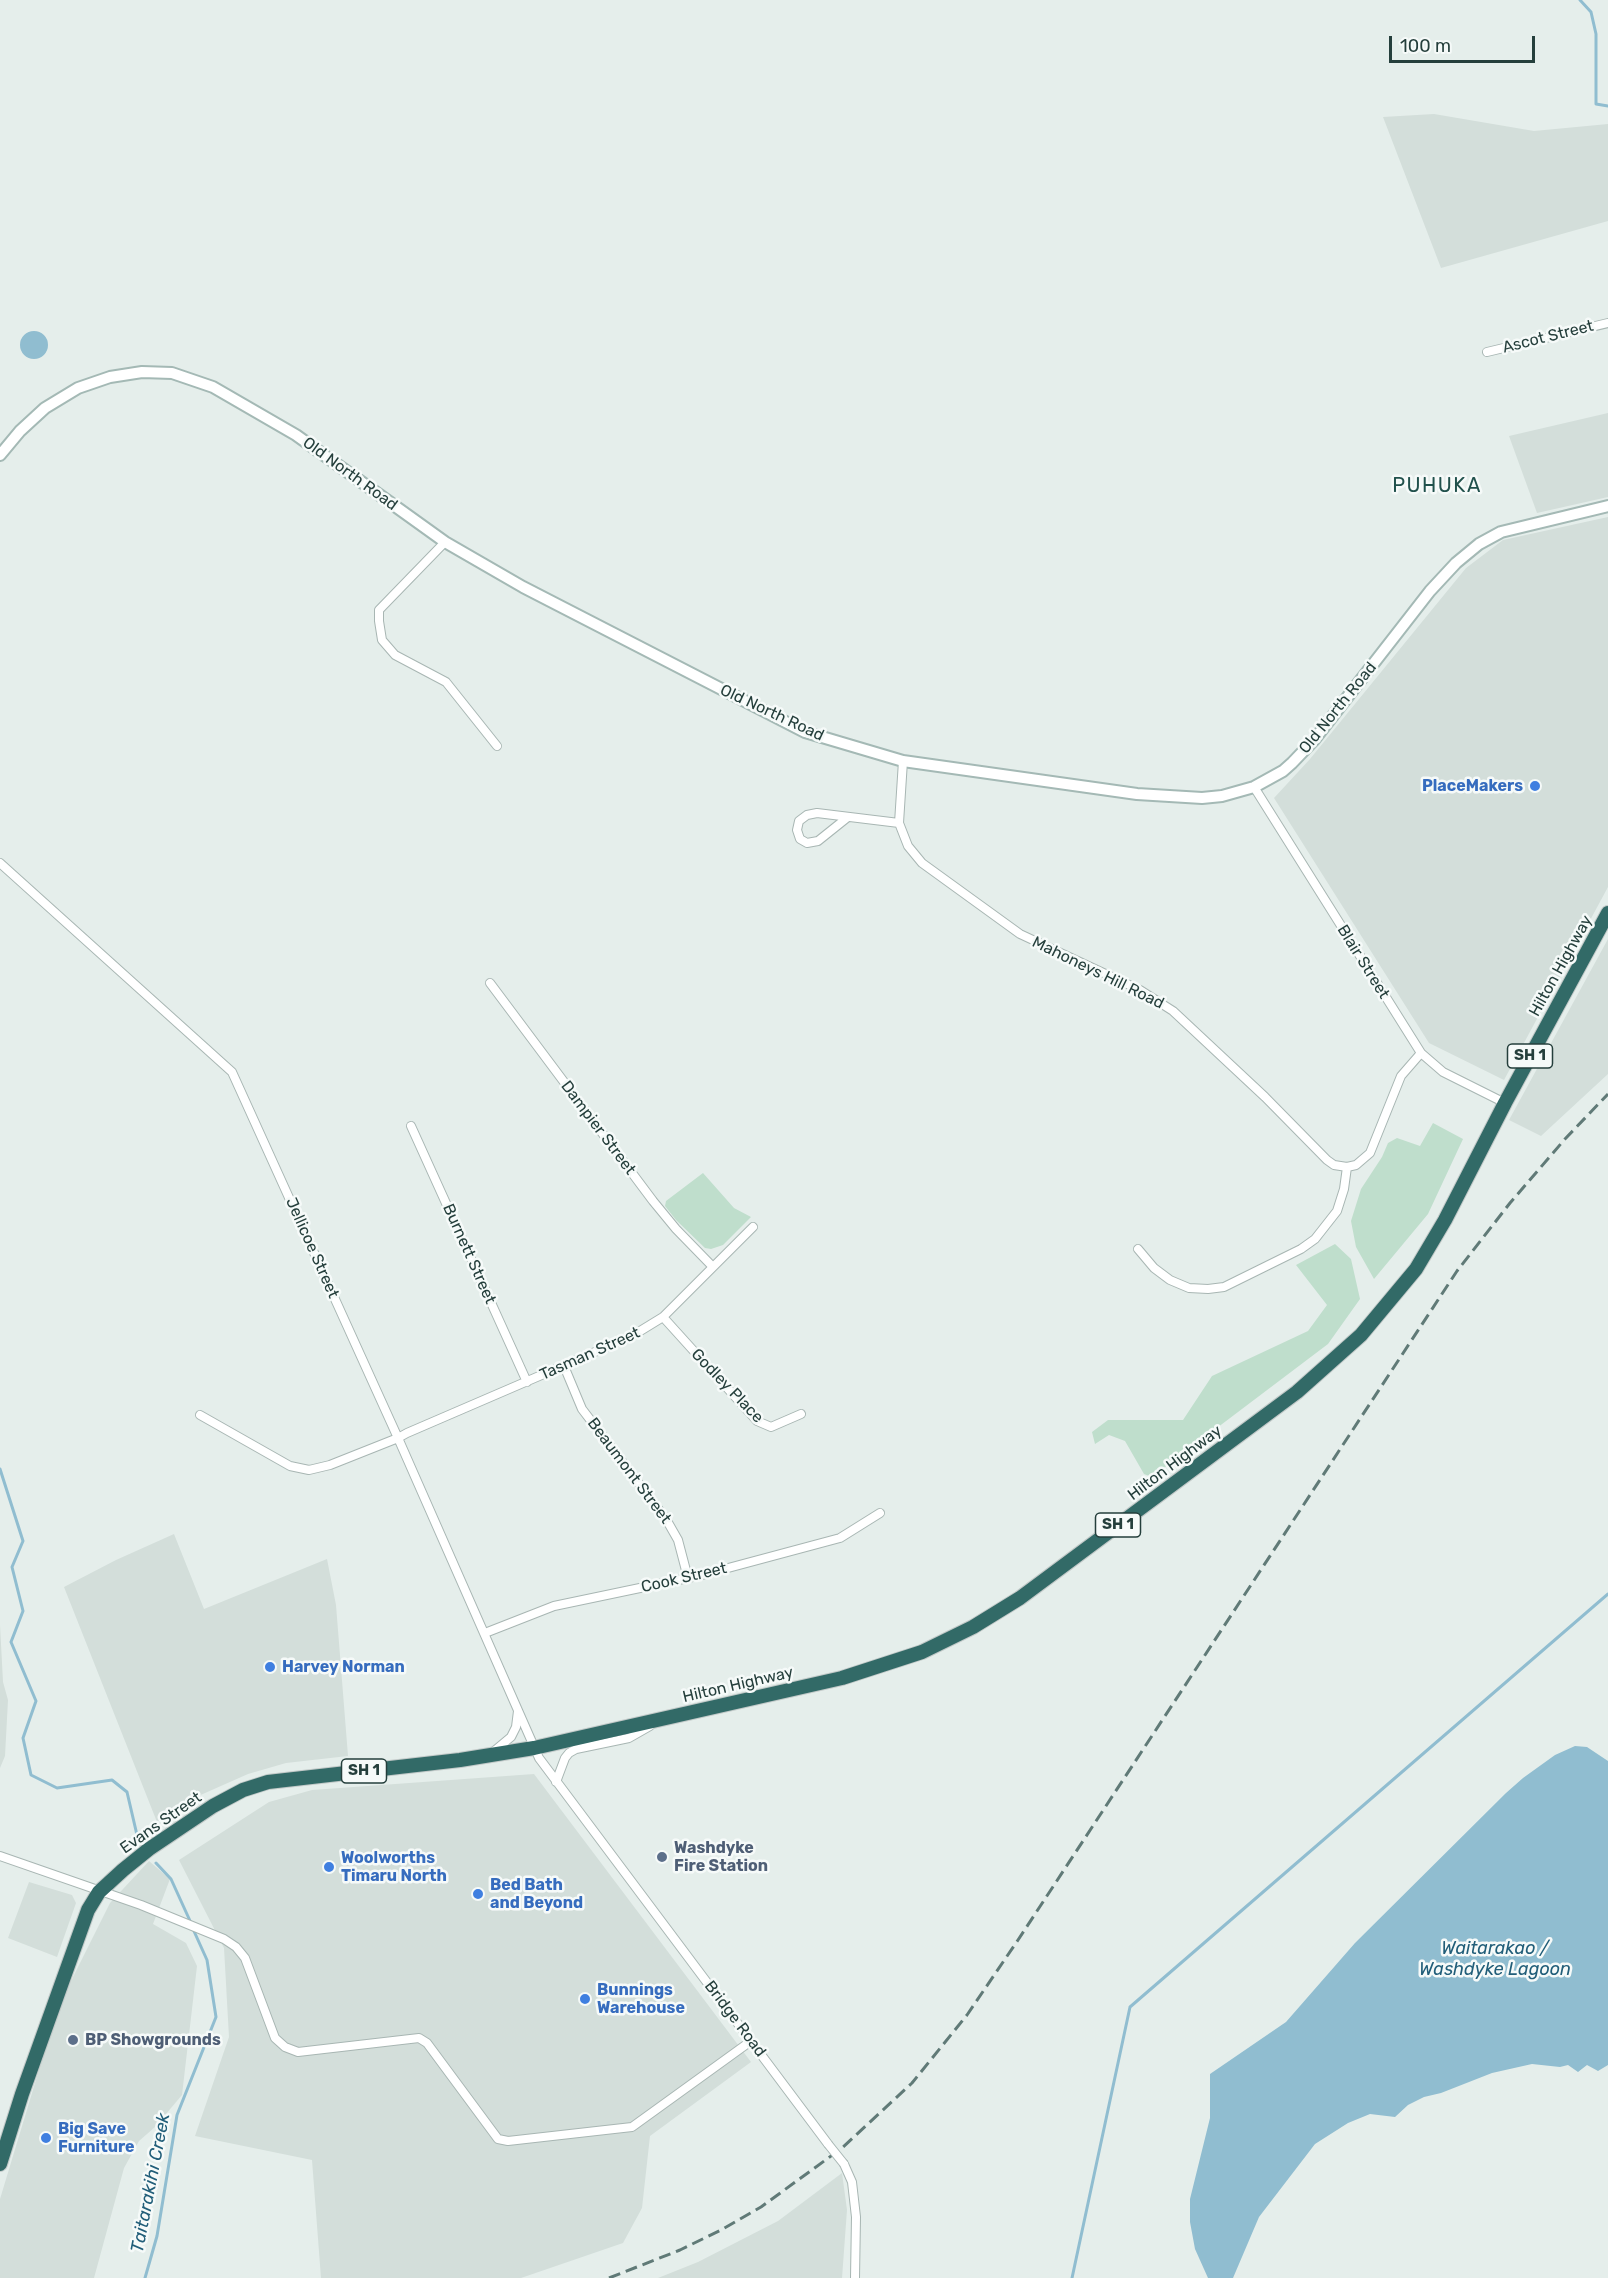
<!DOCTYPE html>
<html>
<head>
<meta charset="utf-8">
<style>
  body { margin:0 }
  #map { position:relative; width:1608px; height:2278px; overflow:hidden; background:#e5eeeb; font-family:Rubik,sans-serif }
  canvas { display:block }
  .scale { position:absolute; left:1389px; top:36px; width:146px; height:27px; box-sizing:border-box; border:3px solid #253f3c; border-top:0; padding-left:8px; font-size:18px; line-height:21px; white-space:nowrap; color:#253f3c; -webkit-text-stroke:4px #f6faf9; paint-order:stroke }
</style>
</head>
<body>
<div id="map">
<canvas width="1608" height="2278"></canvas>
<div class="scale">100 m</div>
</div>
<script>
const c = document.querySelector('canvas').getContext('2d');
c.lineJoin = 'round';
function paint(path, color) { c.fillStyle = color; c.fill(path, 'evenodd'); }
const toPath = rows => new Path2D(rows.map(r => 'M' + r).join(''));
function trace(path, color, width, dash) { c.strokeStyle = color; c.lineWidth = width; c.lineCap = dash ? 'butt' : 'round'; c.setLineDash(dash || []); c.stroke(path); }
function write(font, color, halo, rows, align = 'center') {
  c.font = font + ' Rubik,sans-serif'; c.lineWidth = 5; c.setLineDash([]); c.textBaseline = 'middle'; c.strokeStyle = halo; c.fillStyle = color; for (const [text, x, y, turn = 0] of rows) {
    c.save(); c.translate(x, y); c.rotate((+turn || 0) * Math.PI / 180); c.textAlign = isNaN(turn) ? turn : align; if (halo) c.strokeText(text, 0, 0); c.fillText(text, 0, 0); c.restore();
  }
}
const built = toPath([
  [1434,114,1534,131,1608,124,1608,221,1441,268,1383,117],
  [1608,413,1608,497,1537,513,1509,436],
  [1608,517,1608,887,1504,1080,1429,1043,1274,798,1310,759,1466,568,1503,540],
  [1608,939,1608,1074,1541,1136,1509,1120],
  [174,1534,204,1609,327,1559,336,1605,348,1756,286,1763,248,1774,187,1801,157,1822,64,1587,116,1560],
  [0,1625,3,1682,8,1700,5,1756,0,1768],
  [534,1774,751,2062,650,2136,642,2208,623,2243,521,2278,321,2278,312,2160,195,2136,229,2037,224,1948,179,1860,269,1802,312,1790],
  [149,1861,170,1879,153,1924,186,1943,197,1966,182,2095,155,2127,139,2141,124,2168,94,2278,0,2278,0,2199,48,2040,69,1985,110,1903],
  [29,1882,72,1895,76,1903,57,1957,8,1938],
  [842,2173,847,2210,842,2278,658,2278,698,2262,778,2221]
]);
const green = toPath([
  [1433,1123,1463,1139,1428,1214,1374,1279,1356,1247,1351,1221,1361,1189,1382,1157,1388,1143,1397,1138,1420,1146],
  [703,1173,734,1208,751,1217,723,1245,711,1249,705,1248,676,1220,665,1206,666,1201],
  [1335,1244,1351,1259,1360,1299,1328,1344,1152,1477,1144,1474,1125,1441,1109,1435,1095,1444,1092,1432,1108,1420,1183,1420,1212,1376,1308,1331,1327,1305,1296,1265]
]);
const water = toPath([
  '20 345a14 14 0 1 1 28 0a14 14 0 1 1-28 0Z',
  [1575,1746,1587,1747,1608,1761,1608,2065,1598,2071,1587,2065,1578,2072,1568,2065,1560,2067,1532,2064,1492,2073,1441,2093,1424,2097,1408,2105,1395,2117,1370,2114,1348,2123,1315,2144,1259,2217,1233,2278,1208,2278,1195,2249,1190,2222,1190,2199,1210,2118,1210,2074,1286,2022,1355,1943,1506,1793,1523,1778,1555,1755]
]);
const stream = toPath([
  [1580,0,1591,12,1596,34,1596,104,1608,106],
  [0,1469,23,1541,12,1567,23,1611,11,1642,36,1701,23,1738,31,1775,57,1788,112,1780,127,1792,137,1835],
  [156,1863,171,1879,191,1923],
  [145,2278,157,2236,177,2115,216,2017,207,1960,193,1929],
  [1072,2278,1130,2007,1608,1594]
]);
const street = toPath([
  [1487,352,1608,323],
  [445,542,379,610,379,621,382,640,395,655,446,682,497,746],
  [903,761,899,823,908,846,922,863,1020,934,1140,990,1173,1011,1265,1097,1327,1160,1334,1165,1347,1167,1356,1165,1370,1153,1401,1076,1421,1053],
  [1254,787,1421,1053,1443,1072,1505,1103],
  [848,817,818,841,807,843,800,839,797,830,799,821,807,815,817,813,899,823],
  [0,863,232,1072,398,1438,539,1758,828,2144],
  [490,983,653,1201,676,1229,713,1267],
  [411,1126,527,1382],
  [1138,1249,1154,1268,1170,1280,1189,1288,1208,1289,1224,1287,1301,1249,1315,1239,1337,1211,1344,1189,1347,1167],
  [663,1317,757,1421,771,1427,801,1414],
  [564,1366,582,1409,666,1519,678,1540,688,1578],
  [200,1415,290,1466,309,1470,330,1465,398,1438,407,1433,632,1336,663,1317,753,1227],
  [485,1633,554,1606,702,1575,840,1538,880,1513],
  [493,1752,511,1737,516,1727,518,1711],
  [556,1782,565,1758,569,1753,576,1749,629,1738,650,1726],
  [0,1856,141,1905,224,1939,236,1947,245,1958,275,2038,285,2047,298,2052,419,2038,427,2043,498,2139,508,2141,632,2127,751,2041],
  [844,2164,852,2182,856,2217,855,2278]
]);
const secondary = toPath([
  [0,455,20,431,45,408,78,388,110,377,142,372,172,373,213,387,296,435,445,542,523,587,805,732,903,761,1137,794,1202,798,1222,796,1254,787,1283,771,1292,763,1314,740,1430,591,1456,563,1479,544,1501,532,1608,506]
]);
const highway = toPath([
  [0,2164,22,2094,88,1910,99,1892,123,1870,149,1849,213,1806,243,1790,268,1782,460,1760,534,1748,842,1678,922,1652,973,1627,1020,1598,1297,1392,1361,1335,1416,1269,1445,1220,1505,1103,1608,913]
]);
const rail = toPath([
  [609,2278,680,2250,721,2230,761,2207,842,2148,912,2083,967,2015,1018,1940,1457,1271,1510,1203,1565,1139,1608,1094]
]);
const streetBridge = toPath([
  [828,2144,844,2164]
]);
const markers = [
  [1535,786,6,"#3f7fe0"],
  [270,1667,6,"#3f7fe0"],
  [662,1857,6,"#5c6f8a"],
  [329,1867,6,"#3f7fe0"],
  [478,1894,6,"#3f7fe0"],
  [585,1999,6,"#3f7fe0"],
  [73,2040,6,"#5c6f8a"],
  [46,2138,6,"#3f7fe0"]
];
const shields = [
  [1530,1056,45],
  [1118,1525,45],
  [364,1771,45]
];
const shieldNames = [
  ["SH 1",1530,1056],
  ["SH 1",1118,1525],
  ["SH 1",364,1771]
];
const streetNames = [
  ["Ascot Street",1548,337,-14],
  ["Old North Road",350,474,36],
  ["Old North Road",1338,708,-51],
  ["Old North Road",772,713,25],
  ["Blair Street",1363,962,58],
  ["Hilton Highway",1561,966,-61],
  ["Mahoneys Hill Road",1098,973,26],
  ["Dampier Street",598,1128,53],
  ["Jellicoe Street",312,1248,66],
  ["Burnett Street",469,1254,66],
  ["Tasman Street",590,1354,-24],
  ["Godley Place",727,1386,46],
  ["Hilton Highway",1175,1463,-37],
  ["Beaumont Street",629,1471,53],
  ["Cook Street",684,1578,-13],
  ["Hilton Highway",738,1685,-13],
  ["Evans Street",161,1823,-35],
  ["Bridge Road",735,2019,53]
];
const shopNames = [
  ["PlaceMakers",1523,786,"right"],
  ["Harvey Norman",282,1667],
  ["Woolworths",341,1858],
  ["Timaru North",341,1876],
  ["Bed Bath",490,1885],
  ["and Beyond",490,1903],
  ["Bunnings",597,1990],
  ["Warehouse",597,2008],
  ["Big Save",58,2129],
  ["Furniture",58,2147]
];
const serviceNames = [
  ["Washdyke",674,1848],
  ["Fire Station",674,1866],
  ["BP Showgrounds",85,2040]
];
const waterNames = [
  ["Waitarakao /",1495,1949],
  ["Washdyke Lagoon",1495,1970],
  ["Taitarakihi Creek",151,2183,-79]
];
const quarterNames = [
  ["PUHUKA",1437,486]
];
paint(built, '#d3deda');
paint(green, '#bfdecc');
paint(water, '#90bdd0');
trace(stream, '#90bdd0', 3);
trace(street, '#a8b6b3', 10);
trace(secondary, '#a4b9b5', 14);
trace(highway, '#c2c9c8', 16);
trace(street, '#fff', 8);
trace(secondary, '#fff', 10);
trace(highway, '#326a67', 14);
trace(rail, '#607a77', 3, [12, 6]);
trace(streetBridge, '#a8b6b3', 10, []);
trace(streetBridge, '#fff', 8);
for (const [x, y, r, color] of markers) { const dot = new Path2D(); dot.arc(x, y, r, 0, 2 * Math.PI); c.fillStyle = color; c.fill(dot); trace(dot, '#f6faf9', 2); }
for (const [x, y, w] of shields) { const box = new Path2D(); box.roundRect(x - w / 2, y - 12, w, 24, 4.5); c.fillStyle = '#f6faf9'; c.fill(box); trace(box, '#253f3c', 1.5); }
write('bold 15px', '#253f3c', null, shieldNames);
write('16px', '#253f3c', '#f6faf9', streetNames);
write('bold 16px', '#366cbe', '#f6faf9', shopNames, 'left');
write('bold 16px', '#4e5e75', '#f6faf9', serviceNames, 'left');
write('italic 18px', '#215e79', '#f6faf9', waterNames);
c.letterSpacing = '1.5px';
write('20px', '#21514c', '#f6faf9', quarterNames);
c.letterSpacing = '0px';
</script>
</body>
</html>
